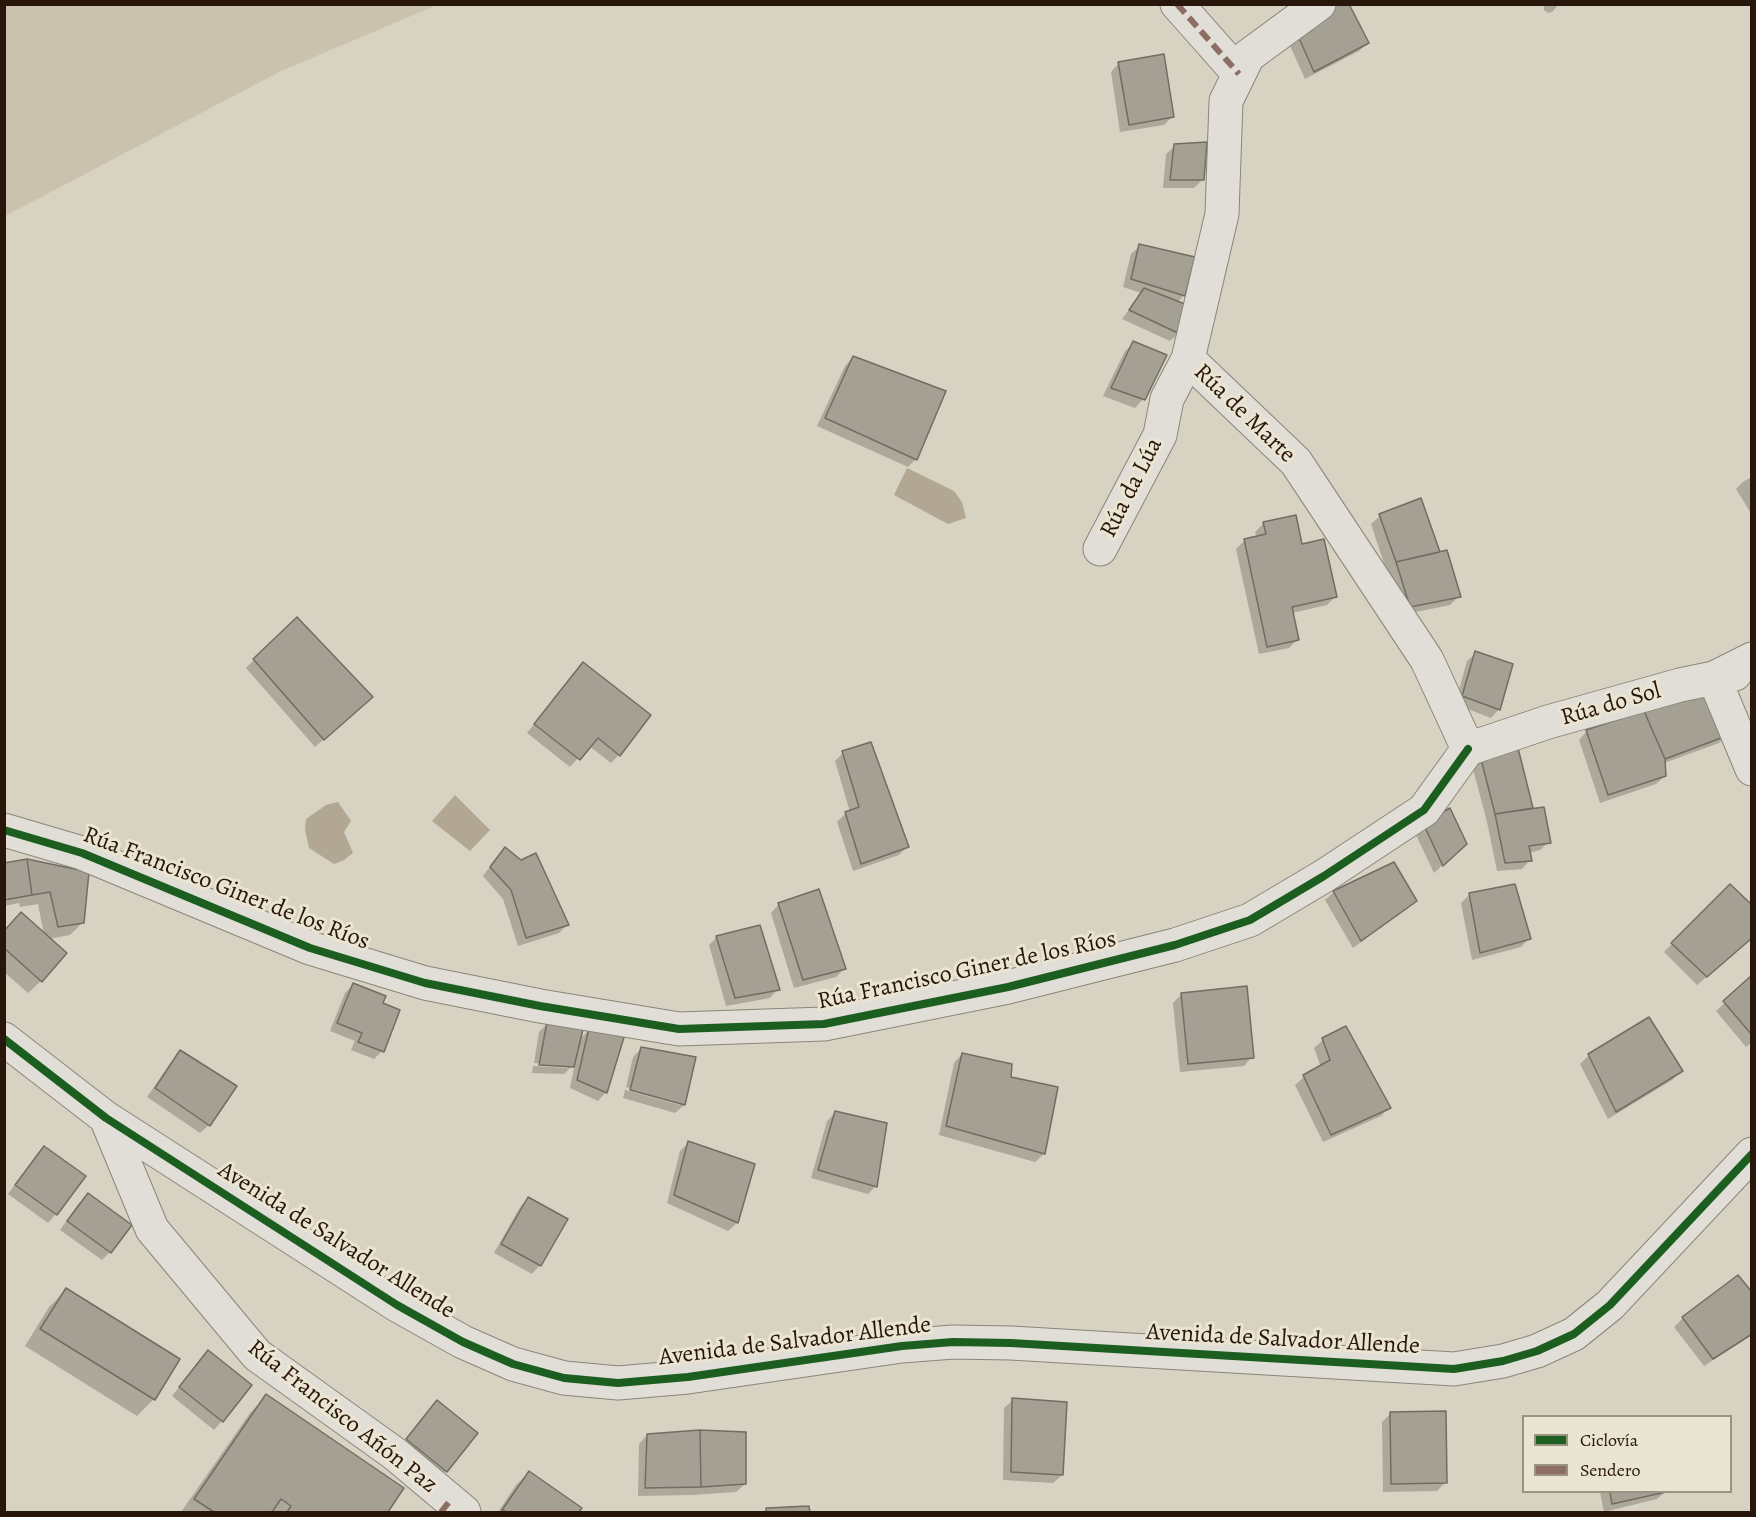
<!DOCTYPE html>
<html>
<head>
<meta charset="utf-8">
<style>
  body { margin:0 }
  #map { position:relative; width:1756px; height:1517px; overflow:hidden; background:#d7d2c1; font-family:Alegreya,serif }
  canvas { display:block }
  .frame { position:absolute; inset:0; border:6px solid #28160b; pointer-events:none }
  .legend { position:absolute; left:1522px; top:1415px; width:210px; height:78px; box-sizing:border-box; background:#eae4d2; border:2px solid #9c9282; margin:0; padding:8px 10px; list-style:none; font-size:18px; color:#28160b }
  .legend li { display:flex; align-items:center; gap:12px; height:30px }
  .legend b { width:30px; border:2px solid #9c9282 }
</style>
</head>
<body>
<div id="map">
<canvas width="1756" height="1517"></canvas>
<div class="frame"></div>
<ul class="legend">
<li><b style="height:8px;background:#1b5e20"></b>Ciclovía</li>
<li><b style="height:8px;background:#8d6e63"></b>Sendero</li>
</ul>
</div>
<script>
const c = document.querySelector('canvas').getContext('2d');
c.lineJoin = 'round';
function paint(path, color) { c.fillStyle = color; c.fill(path, 'evenodd'); }
const toPath = rows => new Path2D(rows.map(r => 'M' + r).join(''));
function trace(path, color, width, dash) { c.strokeStyle = color; c.lineWidth = width; c.lineCap = dash ? 'butt' : 'round'; c.setLineDash(dash || []); c.stroke(path); }
function write(font, color, halo, rows, align = 'center') {
  c.font = font + ' Alegreya,serif'; c.lineWidth = 6; c.setLineDash([]); c.textBaseline = 'middle'; c.strokeStyle = halo; c.fillStyle = color; for (const [text, x, y, turn = 0] of rows) {
    c.save(); c.translate(x, y); c.rotate((+turn || 0) * Math.PI / 180); c.textAlign = isNaN(turn) ? turn : align; if (halo) c.strokeText(text, 0, 0); c.fillText(text, 0, 0); c.restore();
  }
}
const green = toPath([
  [5,4,437,4,437,5,281,71,5,216]
]);
const water = toPath([
  [907,468,954,491,962,502,966,518,948,524,894,495],
  [455,795,490,830,470,851,432,821],
  [338,802,351,821,344,832,353,853,344,860,334,864,309,848,305,830,306,819,326,805]
]);
const shadow = toPath([
  [1544,4,1559,4,1552,12,1548,13,1544,10],
  [1296,30,1368,43,1359,51,1305,79,1287,39],
  [1119,63,1173,116,1164,125,1120,132,1111,72],
  [1175,146,1202,180,1194,188,1163,188,1166,154],
  [1140,246,1184,295,1177,303,1179,333,1170,341,1122,319,1141,293,1123,287,1131,254],
  [1134,343,1165,356,1143,399,1135,408,1103,396,1125,351],
  [853,357,916,459,908,467,817,426,845,366],
  [1752,477,1752,515,1736,489,1744,481],
  [1380,516,1439,554,1459,596,1450,605,1401,615,1371,524],
  [1264,523,1301,545,1335,597,1327,605,1292,613,1297,640,1289,648,1259,654,1236,549,1245,540,1257,538,1255,532],
  [1476,653,1499,709,1491,718,1455,704,1467,661],
  [254,660,363,705,315,747,246,668],
  [575,672,619,755,611,763,589,746,570,767,527,733],
  [1587,731,1727,735,1719,743,1664,763,1665,776,1656,784,1600,803,1579,740],
  [1517,750,1532,810,1549,842,1540,850,1529,853,1530,860,1522,869,1497,871,1487,822,1473,769,1482,760],
  [843,753,907,847,899,855,853,871,837,822,846,813,850,812,835,761],
  [1424,824,1457,852,1434,873,1415,833],
  [505,849,521,862,567,925,559,933,518,946,503,899,483,876,497,857],
  [4,864,87,873,83,922,70,935,49,939,41,981,28,993,4,972,4,931,44,935,38,904,20,907,19,903,4,906],
  [1394,864,1415,901,1407,909,1353,948,1325,900,1334,892],
  [1730,886,1752,938,1697,985,1664,952],
  [1470,894,1529,938,1521,947,1472,960,1461,903],
  [779,904,844,969,836,977,794,988,771,913],
  [717,937,778,989,770,998,726,1006,709,945],
  [1752,977,1752,1042,1746,1047,1716,1011],
  [353,985,381,1004,382,1051,374,1059,351,1050,355,1041,330,1031,345,993],
  [1182,994,1252,1057,1244,1066,1180,1072,1173,1003],
  [1649,1019,1681,1071,1672,1080,1608,1119,1580,1064,1589,1055],
  [547,1024,579,1040,589,1030,606,1092,598,1101,570,1088,575,1063,564,1074,532,1073,533,1066,568,1068,568,1065,534,1063,539,1032],
  [1323,1040,1389,1108,1381,1116,1323,1142,1295,1085,1304,1077,1321,1067,1314,1048],
  [642,1048,684,1105,675,1113,623,1098,625,1090,680,1105,680,1102,626,1087,633,1057],
  [180,1052,209,1125,200,1133,147,1097,172,1061],
  [962,1054,1009,1078,1056,1088,1044,1154,1035,1162,939,1135,954,1063],
  [836,1112,876,1186,868,1194,811,1178,827,1121],
  [688,1143,753,1165,737,1223,728,1231,667,1203,680,1151],
  [44,1148,56,1214,48,1223,8,1194,36,1156],
  [88,1195,110,1252,102,1260,60,1230,79,1203],
  [528,1199,540,1265,532,1274,494,1253,520,1207],
  [1737,1277,1752,1294,1752,1335,1704,1366,1674,1327,1683,1318],
  [66,1290,154,1399,137,1416,25,1346,49,1307],
  [200,1361,222,1421,214,1430,172,1396],
  [267,1396,402,1489,386,1512,181,1512,250,1413],
  [1013,1400,1062,1475,1053,1483,1003,1480,1004,1408],
  [429,1411,446,1471,438,1479,399,1448],
  [1391,1413,1445,1483,1437,1491,1383,1492,1382,1422],
  [647,1435,745,1484,736,1492,691,1495,638,1496,639,1444],
  [529,1473,580,1508,577,1512,498,1512,516,1485],
  [1600,1492,1665,1492,1657,1499,1604,1512],
  [808,1508,808,1512,764,1512,767,1510]
]);
const building = toPath([
  [1339,4,1349,4,1369,43,1314,72,1295,29,1339,4],
  [1164,54,1174,117,1129,125,1118,62,1164,54],
  [1207,142,1204,180,1170,180,1174,144,1207,142],
  [1139,244,1195,257,1185,296,1131,279,1139,244],
  [1144,288,1190,306,1180,334,1129,310,1144,288],
  [1133,341,1167,355,1145,400,1111,388,1133,341],
  [853,356,946,391,917,460,825,418,853,356],
  [1421,498,1440,552,1396,562,1379,514,1421,498],
  [1296,515,1302,544,1324,539,1337,597,1292,607,1299,640,1267,647,1244,539,1266,534,1263,522,1296,515],
  [1447,550,1461,597,1410,607,1396,562,1447,550],
  [297,617,373,697,324,740,253,659,297,617],
  [1475,651,1513,664,1500,710,1462,696,1475,651],
  [583,662,651,715,620,756,598,738,580,760,534,724,583,662],
  [1701,691,1729,735,1665,759,1644,711,1701,691],
  [1644,711,1665,759,1666,776,1608,795,1586,730,1644,711],
  [871,742,909,847,861,864,845,812,859,807,842,751,871,742],
  [1518,748,1533,808,1495,814,1481,759,1518,748],
  [1544,807,1551,843,1529,846,1532,861,1505,863,1495,814,1544,807],
  [1450,808,1467,844,1443,866,1423,823,1450,808],
  [505,847,521,860,536,853,569,925,526,938,511,890,490,867,505,847],
  [27,859,32,895,4,900,4,863,27,859],
  [27,859,89,872,84,923,58,927,50,892,32,895,27,859],
  [1394,862,1417,901,1361,941,1333,891,1394,862],
  [1515,884,1531,939,1480,953,1469,893,1515,884],
  [1730,884,1752,905,1752,938,1707,977,1671,943,1730,884],
  [819,889,846,969,803,980,778,903,819,889],
  [21,912,67,953,42,982,4,948,4,931,21,912],
  [760,925,780,990,735,998,716,936,760,925],
  [1752,975,1752,1035,1723,1001,1752,975],
  [353,983,386,996,383,1003,400,1010,384,1052,358,1042,362,1033,337,1023,353,983],
  [1247,986,1254,1058,1188,1064,1181,993,1247,986],
  [1649,1017,1683,1071,1616,1112,1588,1054,1649,1017],
  [547,1022,584,1025,574,1067,539,1065,547,1022],
  [1346,1026,1391,1108,1331,1135,1303,1075,1330,1060,1322,1038,1346,1026],
  [589,1028,625,1034,607,1093,577,1080,589,1028],
  [641,1047,696,1057,685,1105,630,1090,641,1047],
  [180,1050,237,1086,210,1126,155,1088,180,1050],
  [962,1053,1012,1064,1011,1077,1058,1087,1045,1154,946,1126,962,1053],
  [835,1111,887,1123,877,1187,818,1170,835,1111],
  [688,1141,755,1164,738,1223,674,1195,688,1141],
  [44,1146,86,1176,57,1215,15,1185,44,1146],
  [88,1193,132,1225,111,1253,67,1221,88,1193],
  [528,1197,568,1219,541,1266,501,1244,528,1197],
  [1738,1275,1752,1292,1752,1334,1713,1359,1682,1317,1738,1275],
  [66,1288,180,1359,155,1400,40,1329,66,1288],
  [208,1350,252,1385,223,1422,179,1387,208,1350],
  [266,1394,404,1488,388,1512,287,1512,291,1506,281,1499,272,1512,214,1512,194,1499,266,1394],
  [1012,1398,1067,1402,1063,1475,1011,1472,1012,1398],
  [437,1400,478,1433,447,1472,406,1439,437,1400],
  [1446,1411,1447,1483,1391,1484,1390,1412,1446,1411],
  [700,1430,701,1487,645,1488,647,1434,700,1430],
  [700,1430,746,1432,746,1484,701,1487,700,1430],
  [529,1471,582,1508,579,1512,507,1512,502,1510,529,1471],
  [1610,1492,1666,1492,1612,1504,1610,1492],
  [809,1506,810,1512,766,1512,766,1508,809,1506]
]);
const minor = toPath([
  [1177,4,1239,74],
  [1319,4,1248,56,1226,101,1222,214,1188,359,1296,462,1427,660,1468,749],
  [1100,549,1160,435,1167,399,1188,359],
  [1735,674,1714,678,1752,769],
  [1468,749,1548,722,1680,685,1714,678,1752,659],
  [4,830,82,853,310,948,425,983,540,1006,679,1029,824,1024,1008,987,1175,945,1250,920,1324,876,1424,810,1468,749],
  [4,1039,106,1118,397,1305,463,1342,513,1364,564,1378,618,1383,688,1377,902,1346,953,1342,1011,1343,1454,1369,1503,1361,1537,1351,1574,1334,1610,1305,1752,1154],
  [106,1118,152,1229,257,1355,395,1454,464,1512]
]);
const quiet = toPath([
  [1177,4,1239,74],
  [441,1512,449,1502]
]);
const cycleway = toPath([
  [4,830,82,853,310,948,425,983,540,1006,679,1029,824,1024,1008,987,1175,945,1250,920,1324,876,1424,810,1468,749],
  [4,1039,106,1118,397,1305,463,1342,513,1364,564,1378,618,1383,688,1377,902,1346,953,1342,1011,1343,1454,1369,1503,1361,1537,1351,1574,1334,1610,1305,1752,1154]
]);
const streetNames = [
  ["Rúa de Marte",1244,414,44],
  ["Rúa da Lúa",1132,488,-63],
  ["Rúa do Sol",1611,705,-16],
  ["Rúa Francisco Giner de los Ríos",226,889,21],
  ["Rúa Francisco Giner de los Ríos",967,971,-12],
  ["Avenida de Salvador Allende",336,1241,32],
  ["Avenida de Salvador Allende",1283,1340,3],
  ["Avenida de Salvador Allende",795,1342,-7],
  ["Rúa Francisco Añón Paz",342,1417,38]
];
paint(green, '#cac2ac');
paint(water, '#b1a792');
paint(shadow, '#0003');
paint(building, '#a5a094');
trace(building, '#726c62', 1.5);
trace(minor, '#8b857a', 35);
trace(minor, '#e0ded6', 33);
trace(quiet, '#8d6e63', 6, [12, 6]);
trace(cycleway, '#1b5e20', 8);
write('24px', '#28160b', '#eae4d2', streetNames);
</script>
</body>
</html>
